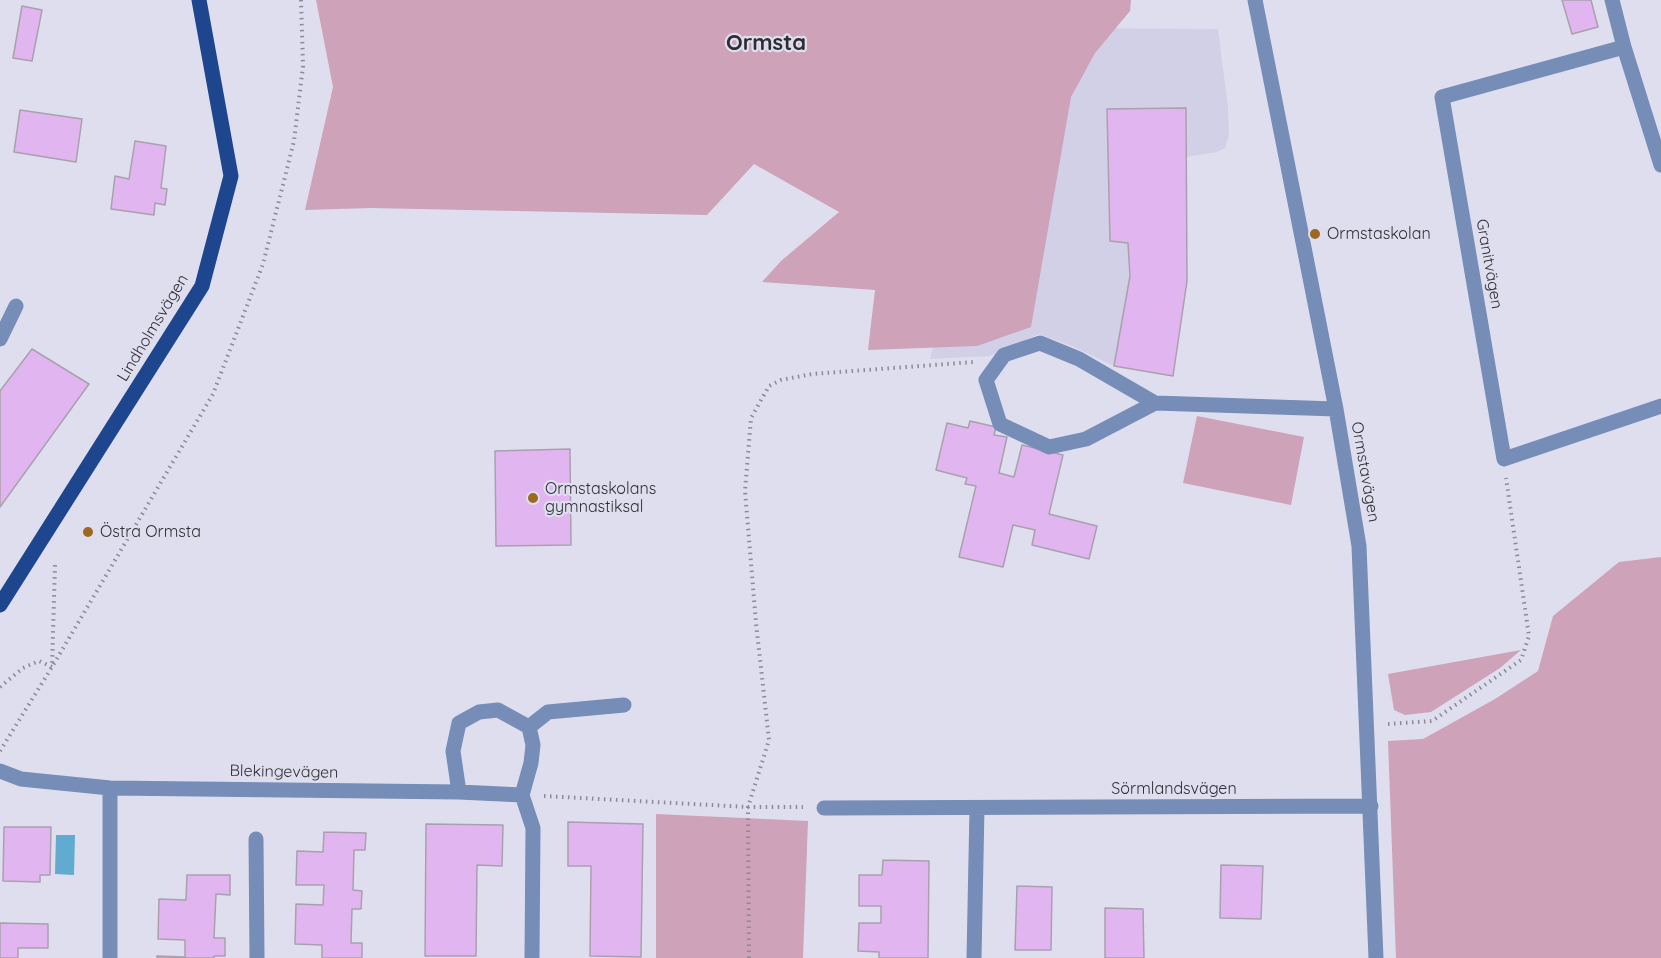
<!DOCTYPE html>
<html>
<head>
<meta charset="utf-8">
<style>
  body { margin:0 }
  canvas { display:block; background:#dfdeee }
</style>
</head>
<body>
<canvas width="1661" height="958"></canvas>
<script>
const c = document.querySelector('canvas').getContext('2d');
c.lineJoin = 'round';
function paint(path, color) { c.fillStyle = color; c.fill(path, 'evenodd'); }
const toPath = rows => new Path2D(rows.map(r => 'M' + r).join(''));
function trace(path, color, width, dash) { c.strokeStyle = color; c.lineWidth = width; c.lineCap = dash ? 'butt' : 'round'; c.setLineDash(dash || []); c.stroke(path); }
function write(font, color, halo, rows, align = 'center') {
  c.font = font + ' Quicksand,sans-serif'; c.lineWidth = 4.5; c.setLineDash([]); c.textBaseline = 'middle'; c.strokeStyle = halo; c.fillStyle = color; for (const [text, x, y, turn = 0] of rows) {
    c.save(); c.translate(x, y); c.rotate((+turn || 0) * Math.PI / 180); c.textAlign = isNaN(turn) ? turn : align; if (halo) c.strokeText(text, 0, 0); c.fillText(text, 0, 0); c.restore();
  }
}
const built = toPath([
  [1053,28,1218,29,1228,107,1229,135,1225,148,1217,152,1186,157,1187,281,1173,376,1114,366,1072,346,1039,334,990,356,930,359,997,82]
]);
const green = toPath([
  [316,0,1131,0,1130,11,1095,53,1071,97,1031,327,977,346,868,350,875,290,762,282,781,261,839,212,754,164,707,215,371,208,305,210,333,87],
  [1197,416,1304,437,1291,505,1183,483],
  [1661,557,1661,958,1396,958,1388,741,1423,739,1495,699,1538,671,1553,616,1619,562],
  [1521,650,1500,668,1431,712,1405,715,1394,710,1388,674],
  [656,814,808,821,803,958,656,958]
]);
const water = toPath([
  [56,835,75,835,74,875,55,874]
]);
const building = toPath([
  [1562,0,1591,0,1598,27,1572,34,1562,0],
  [22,6,42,10,32,61,13,58,22,6],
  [1186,108,1187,281,1173,376,1114,366,1130,276,1128,243,1110,241,1107,109,1186,108],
  [20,110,82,119,76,162,14,152,20,110],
  [135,141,166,146,161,188,167,189,165,205,155,203,154,215,111,209,115,176,129,179,135,141],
  [32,349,89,384,0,507,0,391,32,349],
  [970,421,996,427,994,435,1007,437,999,473,1014,477,1022,445,1063,455,1049,514,1097,526,1089,559,1032,545,1035,530,1013,525,1003,567,959,557,976,486,965,484,967,478,936,470,947,423,968,428,970,421],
  [570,449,571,545,496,546,495,451,570,449],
  [568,822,643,824,641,957,590,956,591,866,568,866,568,822],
  [426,824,503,825,502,866,477,865,476,956,425,956,426,824],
  [4,827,51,827,50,875,40,875,40,882,3,881,4,827],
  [324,832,366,833,365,850,354,850,353,890,362,891,361,909,352,909,351,943,362,943,362,958,322,958,322,945,295,944,296,904,323,905,324,885,296,885,297,851,323,852,324,832],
  [883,860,929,861,928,958,879,958,879,952,858,951,859,923,881,923,881,906,859,906,859,875,882,875,883,860],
  [1221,865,1263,866,1261,919,1220,918,1221,865],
  [187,875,230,875,230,895,216,894,214,938,225,938,225,956,214,956,214,958,157,958,157,956,185,957,185,940,158,939,159,899,186,900,187,875],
  [1017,886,1052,887,1051,950,1015,950,1017,886],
  [1105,908,1143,909,1144,958,1105,958,1105,908],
  [0,923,48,924,48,948,18,948,18,958,0,958,0,923]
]);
const path = toPath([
  [0,687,23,668,39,661,52,667,55,565],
  [1388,724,1432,721,1521,660,1529,636,1506,478],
  [0,751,52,667,213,394,263,264,294,141,303,66,301,0],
  [544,796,748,807,803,807],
  [749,958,748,807,769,740,756,623,745,491,751,418,769,386,781,380,812,374,974,362]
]);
const minor = toPath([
  [1255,0,1336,409,1359,546,1376,958],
  [1612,0,1624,47,1661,165],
  [1624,47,1442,97,1504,459,1661,406],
  [0,339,16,306],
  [1155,403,1079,359,1040,343,1004,355,986,380,1000,424,1049,447,1086,439,1155,403,1336,409],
  [529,727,548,712,624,705],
  [0,771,21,779,110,788,459,792,522,795,531,763,533,745,529,727,498,710,479,712,459,723,453,751,459,792],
  [110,788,110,958],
  [522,795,533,828,532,958],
  [824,808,1371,806],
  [256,839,257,958],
  [974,958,977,808]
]);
const major = toPath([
  [0,605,202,286,231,176,199,0]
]);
const markers = [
  [1315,234,6,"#9d6820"],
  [533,498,6,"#9d6820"],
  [88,532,6,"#9d6820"]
];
const poiNames = [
  ["Ormstaskolan",1327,234],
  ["Ormstaskolans",545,489],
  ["gymnastiksal",545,507],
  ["Östra Ormsta",100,532]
];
const streetNames = [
  ["Granitvägen",1489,264,80],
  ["Lindholmsvägen",153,328,-59],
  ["Ormstavägen",1365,472,80],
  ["Blekingevägen",284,772,1],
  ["Sörmlandsvägen",1174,789]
];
const districtNames = [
  ["Ormsta",766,43]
];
paint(built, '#d2d0e7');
paint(green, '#cea2b9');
paint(water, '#61aad0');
paint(building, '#e1b6f0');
trace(building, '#aaa0ad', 1.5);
trace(path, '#8b8a95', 4, [1.5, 4.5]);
trace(minor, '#768db7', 15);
trace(major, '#1e468e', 15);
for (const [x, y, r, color] of markers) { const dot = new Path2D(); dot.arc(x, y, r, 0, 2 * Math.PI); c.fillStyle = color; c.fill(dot); trace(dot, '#dfdeee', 2); }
write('16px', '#2e2d33', '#dfdeee', poiNames, 'left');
write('16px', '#2e2d33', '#dfdeee', streetNames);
write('bold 22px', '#2e2d33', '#dfdeee', districtNames);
</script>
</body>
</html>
